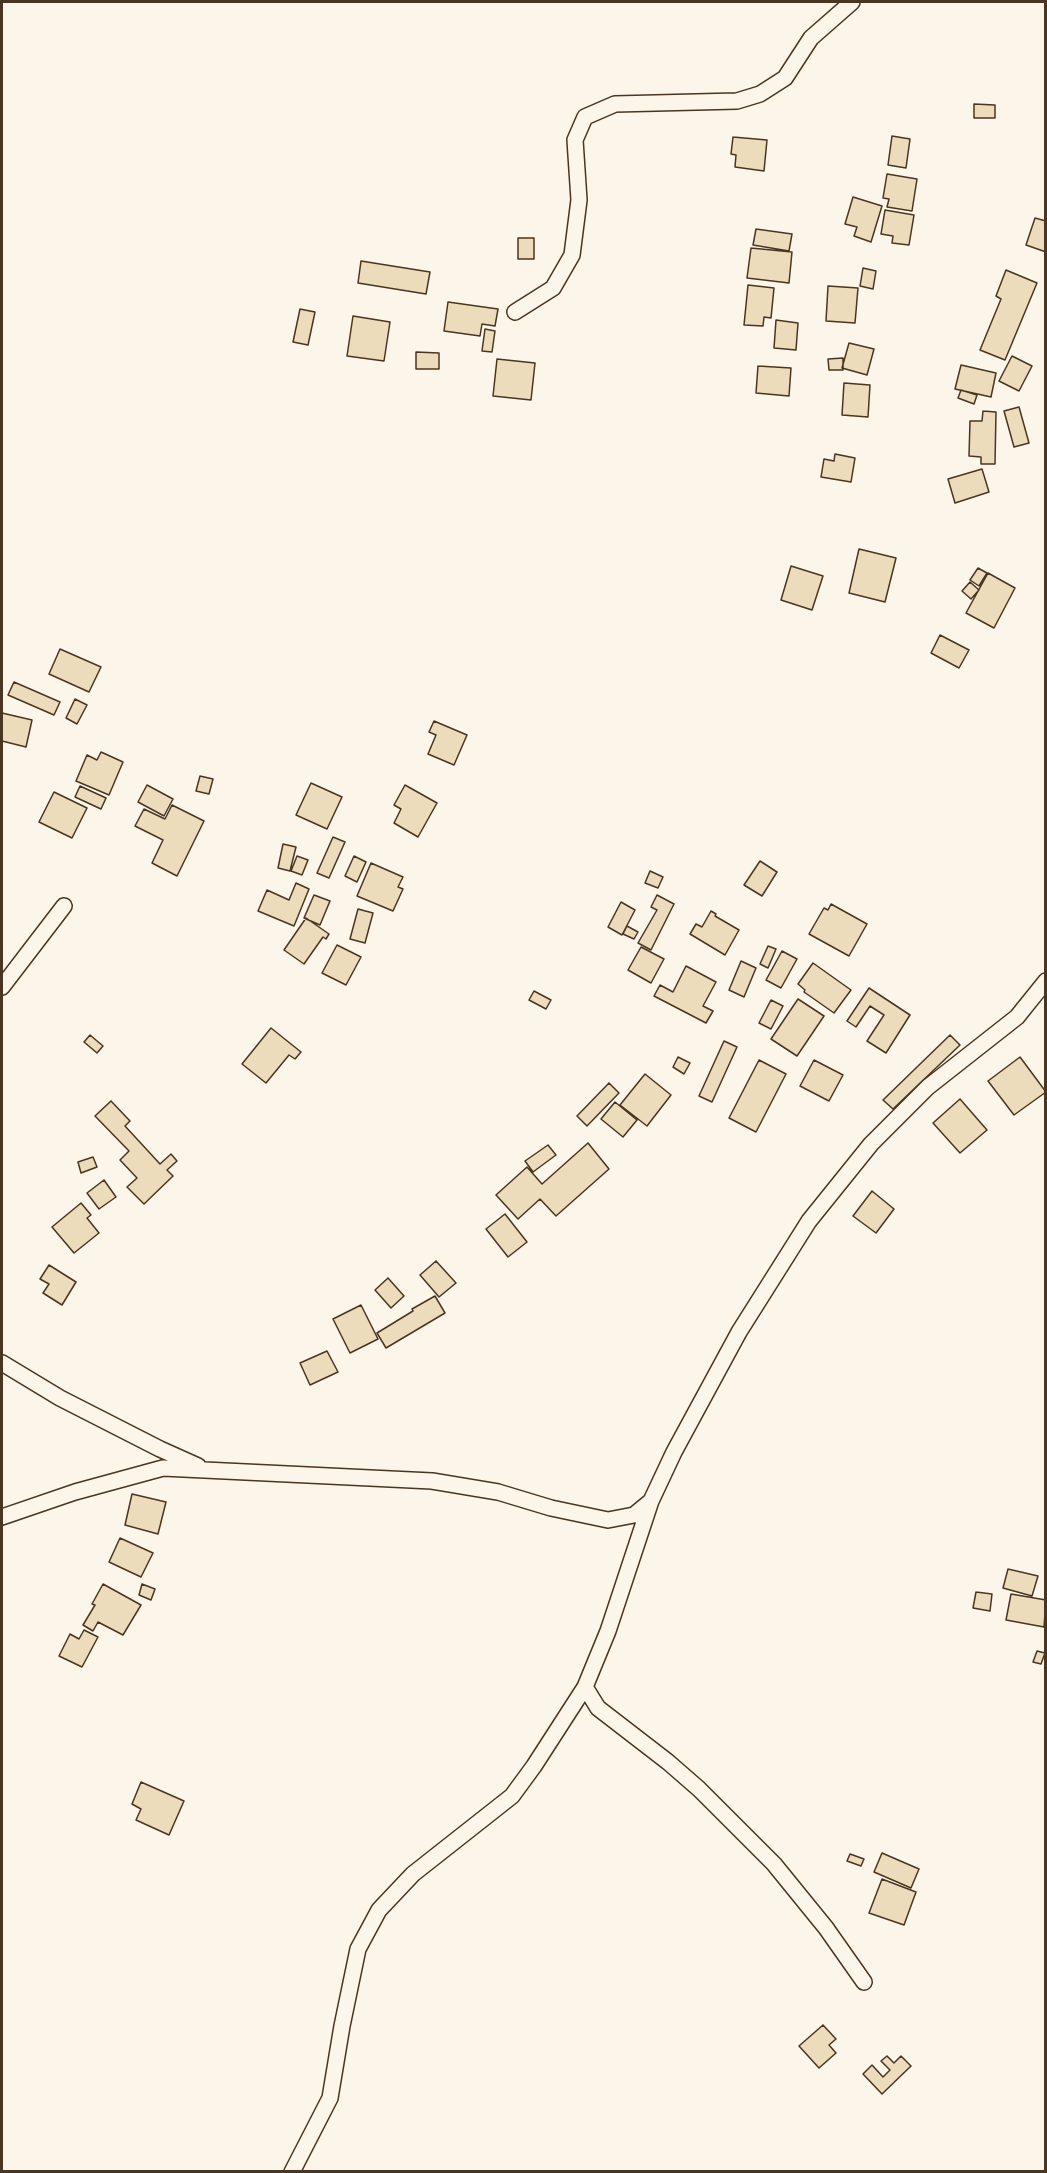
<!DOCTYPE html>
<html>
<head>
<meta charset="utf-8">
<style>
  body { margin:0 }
  #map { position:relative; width:1047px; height:2173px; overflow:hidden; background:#fbf6e9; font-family:Manrope,sans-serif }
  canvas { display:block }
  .frame { position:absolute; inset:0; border:3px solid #4a3520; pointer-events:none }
</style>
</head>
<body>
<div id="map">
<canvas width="1047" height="2173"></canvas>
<div class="frame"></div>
</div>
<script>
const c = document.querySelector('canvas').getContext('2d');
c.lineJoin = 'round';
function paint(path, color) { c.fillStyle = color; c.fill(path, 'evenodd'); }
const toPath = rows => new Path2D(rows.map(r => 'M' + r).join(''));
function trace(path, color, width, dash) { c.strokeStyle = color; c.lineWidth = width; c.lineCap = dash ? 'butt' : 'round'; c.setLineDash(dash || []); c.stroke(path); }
const building = toPath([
  [974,104,995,105,995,118,974,118,974,104],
  [892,136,910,139,906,168,888,165,892,136],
  [733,137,767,140,764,171,735,167,736,155,731,154,733,137],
  [887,174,917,179,912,211,887,207,889,199,883,198,887,174],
  [853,197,882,206,871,242,854,236,857,227,845,224,853,197],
  [885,210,914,215,909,245,892,243,893,236,881,234,885,210],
  [1035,218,1046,221,1046,252,1026,245,1035,218],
  [756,229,792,234,789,251,753,245,756,229],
  [518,238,534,238,534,259,518,259,518,238],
  [751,248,792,252,789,283,747,278,751,248],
  [361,261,430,272,426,294,358,283,361,261],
  [863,268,876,271,873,289,860,286,863,268],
  [1006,270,1037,283,1005,360,980,350,1001,299,996,296,1006,270],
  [748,285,774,288,771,318,764,317,763,326,744,325,748,285],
  [828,286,858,288,855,323,826,321,828,286],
  [448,302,498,309,495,326,482,324,480,336,444,331,448,302],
  [300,309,315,312,308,345,293,342,300,309],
  [353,316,390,322,384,361,347,356,353,316],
  [776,320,798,323,796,350,774,348,776,320],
  [485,329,495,331,492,352,482,351,485,329],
  [849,343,874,349,867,375,842,368,849,343],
  [416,352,439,353,439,369,416,369,416,352],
  [1012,356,1032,366,1019,391,999,381,1012,356],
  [843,358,843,370,829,370,828,359,843,358],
  [497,359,535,363,531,400,493,396,497,359],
  [961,365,996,373,991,397,955,389,961,365],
  [758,366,791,368,789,396,756,393,758,366],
  [844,383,870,385,868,417,842,415,844,383],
  [961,390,977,395,974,404,958,398,961,390],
  [1019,407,1029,443,1014,447,1004,411,1019,407],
  [983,411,996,412,995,464,981,464,981,457,969,456,970,421,982,421,983,411],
  [835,454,855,458,851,482,821,477,824,459,834,461,835,454],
  [982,469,989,492,955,503,948,479,982,469],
  [859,549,896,558,885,602,849,593,859,549],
  [791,566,823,576,812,610,781,600,791,566],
  [978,568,987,573,979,586,970,580,978,568],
  [988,573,1015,588,994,628,966,613,988,573],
  [970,582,979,590,971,599,962,591,970,582],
  [940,635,969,650,959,668,931,653,940,635],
  [60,649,101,667,89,692,49,674,60,649],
  [14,682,60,702,54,715,8,695,14,682],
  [75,699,87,705,77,724,66,718,75,699],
  [2,713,32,720,26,747,2,741,2,713],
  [434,721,467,735,454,765,428,754,436,735,429,732,434,721],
  [101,752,123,762,109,795,76,781,87,755,97,760,101,752],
  [200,776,213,779,209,794,196,791,200,776],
  [311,783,342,797,327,829,296,815,311,783],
  [147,785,173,799,164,816,138,802,147,785],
  [405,785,437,803,418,837,394,823,401,809,394,805,405,785],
  [80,786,106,798,101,809,75,797,80,786],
  [54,792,87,808,72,838,39,822,54,792],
  [172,805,204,821,177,876,152,863,163,840,135,826,144,809,165,819,172,805],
  [333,837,345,842,329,878,317,873,333,837],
  [283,844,296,847,290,871,278,868,283,844],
  [297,856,308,860,302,875,291,871,297,856],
  [354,856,366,862,357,882,345,876,354,856],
  [760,861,777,872,762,896,744,885,760,861],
  [371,863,403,877,398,887,403,889,393,911,357,896,371,863],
  [650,871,663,877,658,888,645,883,650,871],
  [296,883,309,889,294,926,258,911,267,890,289,900,296,883],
  [314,895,330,901,320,925,304,918,314,895],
  [657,895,674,904,651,950,638,943,657,910,651,907,657,895],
  [621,902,635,910,622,935,608,927,621,902],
  [831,904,867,924,849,956,809,934,824,908,828,910,831,904],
  [358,909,373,913,365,943,350,939,358,909],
  [711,911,716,914,715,916,739,930,725,955,690,934,696,924,702,927,711,911],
  [306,918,329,934,326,939,323,937,304,964,284,950,306,918],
  [627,926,638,932,634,939,623,934,627,926],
  [337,945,361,957,346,985,322,973,337,945],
  [768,946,776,949,768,968,760,964,768,946],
  [641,947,664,959,651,983,628,970,641,947],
  [782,951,797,959,781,988,766,980,782,951],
  [741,961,756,968,744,997,729,990,741,961],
  [813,963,851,990,834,1013,804,992,805,990,798,984,813,963],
  [686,966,716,982,703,1006,713,1011,706,1023,654,996,660,985,673,992,686,966],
  [869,988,910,1015,886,1053,867,1041,884,1015,870,1006,856,1027,847,1021,869,988],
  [534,991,551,1000,546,1009,529,1000,534,991],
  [798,999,824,1016,797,1056,771,1039,798,999],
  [771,1000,783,1006,771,1029,759,1023,771,1000],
  [271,1028,301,1052,295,1059,289,1055,266,1083,242,1064,271,1028],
  [90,1035,103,1046,97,1053,84,1042,90,1035],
  [950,1035,960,1045,893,1109,883,1100,950,1035],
  [724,1041,737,1047,712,1102,699,1096,724,1041],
  [678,1057,690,1063,684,1074,673,1067,678,1057],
  [1020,1057,1046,1092,1014,1115,988,1081,1020,1057],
  [759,1060,786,1074,756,1132,729,1118,759,1060],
  [814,1060,843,1075,829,1101,800,1086,814,1060],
  [645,1074,671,1095,647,1126,620,1105,645,1074],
  [609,1083,619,1093,587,1126,577,1116,609,1083],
  [960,1099,987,1130,960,1153,933,1123,960,1099],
  [111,1101,130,1121,125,1126,160,1164,171,1154,177,1161,167,1170,173,1176,144,1204,127,1187,137,1178,120,1160,129,1151,95,1116,111,1101],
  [615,1102,637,1120,623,1137,601,1119,615,1102],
  [588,1143,609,1169,556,1216,540,1199,518,1219,496,1195,527,1167,542,1184,588,1143],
  [548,1145,556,1155,533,1172,525,1161,548,1145],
  [93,1157,97,1167,81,1173,78,1162,93,1157],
  [104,1180,116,1197,99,1209,87,1193,104,1180],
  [872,1191,894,1209,876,1233,853,1216,872,1191],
  [81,1203,91,1215,87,1218,99,1233,74,1253,52,1227,81,1203],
  [505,1214,527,1242,508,1257,486,1229,505,1214],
  [436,1261,456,1283,439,1297,420,1275,436,1261],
  [49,1265,76,1282,62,1305,43,1293,49,1284,40,1279,49,1265],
  [388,1278,404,1296,391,1308,375,1290,388,1278],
  [435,1296,445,1313,386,1348,377,1333,413,1311,412,1309,435,1296],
  [361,1305,378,1339,350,1353,333,1319,361,1305],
  [327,1351,338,1372,310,1385,300,1363,327,1351],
  [132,1494,166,1502,158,1534,125,1525,132,1494],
  [120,1538,153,1553,141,1577,109,1562,120,1538],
  [1008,1569,1038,1576,1032,1596,1003,1588,1008,1569],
  [103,1584,141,1605,123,1635,98,1622,93,1631,83,1625,95,1605,92,1604,103,1584],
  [142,1584,155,1589,151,1600,139,1595,142,1584],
  [976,1592,992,1594,990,1611,973,1608,976,1592],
  [1011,1594,1046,1600,1044,1627,1006,1620,1011,1594],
  [84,1630,98,1637,82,1667,59,1656,70,1634,79,1639,84,1630],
  [1037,1651,1045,1653,1041,1664,1033,1662,1037,1651],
  [141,1782,184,1801,169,1835,136,1820,141,1809,132,1804,141,1782],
  [882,1853,919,1869,911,1888,874,1872,882,1853],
  [850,1854,864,1859,861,1866,847,1861,850,1854],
  [882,1879,916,1892,904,1925,869,1913,882,1879],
  [823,2025,836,2039,829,2045,836,2053,819,2068,799,2046,823,2025],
  [887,2056,894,2063,901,2056,911,2066,882,2094,863,2074,872,2065,883,2077,890,2070,881,2061,887,2056]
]);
const minor = toPath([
  [515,312,553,288,572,255,579,200,575,140,585,117,615,104,737,101,760,94,785,78,811,38,852,2],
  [2,987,64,906],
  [2,1363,60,1398,160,1449,198,1466],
  [2,1517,75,1492,163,1468,432,1481,498,1492,551,1508,608,1520,634,1515,651,1501,674,1452,739,1332,809,1221,871,1144,928,1087,1017,1017,1046,981],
  [585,1687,598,1708,668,1762,699,1789,774,1864,826,1928,864,1982],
  [292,2172,330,2098,342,2026,358,1949,379,1910,413,1874,512,1796,534,1766,585,1687,608,1631,651,1501]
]);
paint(building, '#ecdcbc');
trace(building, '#4a3520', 1.5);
trace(minor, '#4a3520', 18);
trace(minor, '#fbf6e9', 15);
</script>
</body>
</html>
